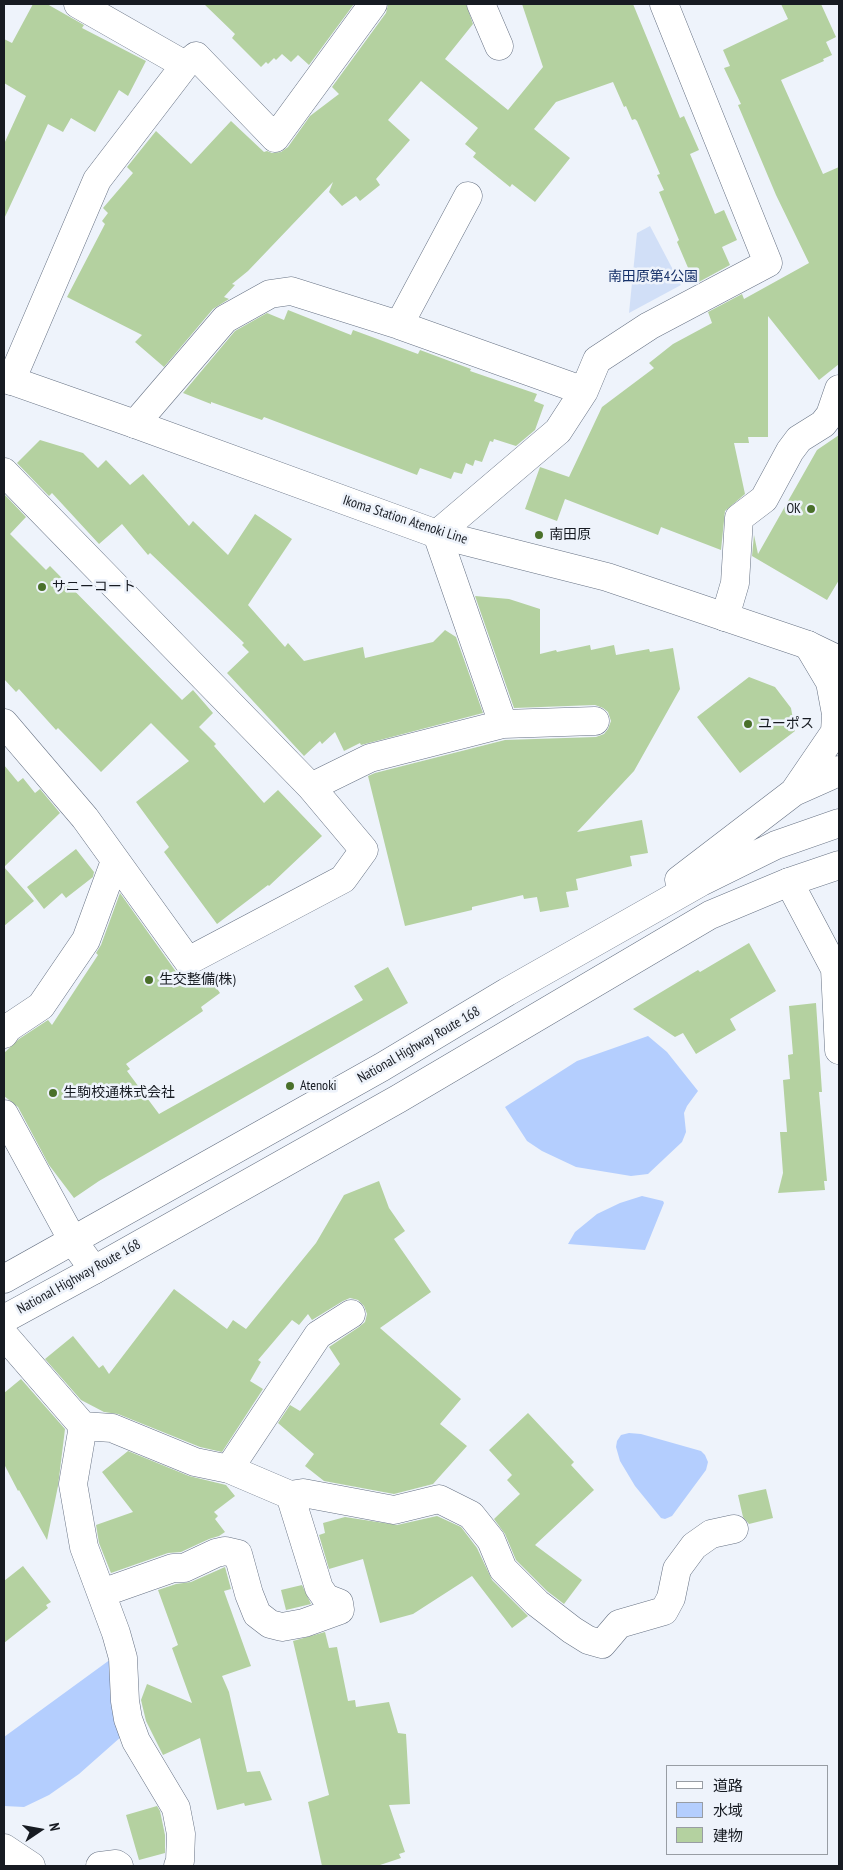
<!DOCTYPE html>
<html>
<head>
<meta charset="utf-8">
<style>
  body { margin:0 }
  #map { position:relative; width:843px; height:1870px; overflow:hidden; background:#eef3fb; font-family:"PT Sans Narrow","Noto Sans JP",sans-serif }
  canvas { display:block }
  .frame { position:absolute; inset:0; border:5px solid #171b22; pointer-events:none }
  .legend { position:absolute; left:666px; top:1765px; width:162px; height:90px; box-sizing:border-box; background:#eef3fb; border:1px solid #989da4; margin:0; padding:6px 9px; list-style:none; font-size:15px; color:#171b22 }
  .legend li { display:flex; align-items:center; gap:10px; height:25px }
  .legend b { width:25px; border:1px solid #989da4 }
  .north { position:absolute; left:15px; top:1805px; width:50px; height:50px; -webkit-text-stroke:4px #eef3fb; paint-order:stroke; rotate:78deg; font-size:14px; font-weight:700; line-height:20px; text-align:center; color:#171b22 }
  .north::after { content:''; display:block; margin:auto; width:18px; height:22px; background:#171b22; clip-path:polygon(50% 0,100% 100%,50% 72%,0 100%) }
</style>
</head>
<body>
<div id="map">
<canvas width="843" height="1870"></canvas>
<div class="frame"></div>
<ul class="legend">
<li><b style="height:6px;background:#fff"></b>道路</li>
<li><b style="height:14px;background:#b4cefe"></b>水域</li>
<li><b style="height:14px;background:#b4d1a0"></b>建物</li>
</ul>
<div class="north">N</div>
</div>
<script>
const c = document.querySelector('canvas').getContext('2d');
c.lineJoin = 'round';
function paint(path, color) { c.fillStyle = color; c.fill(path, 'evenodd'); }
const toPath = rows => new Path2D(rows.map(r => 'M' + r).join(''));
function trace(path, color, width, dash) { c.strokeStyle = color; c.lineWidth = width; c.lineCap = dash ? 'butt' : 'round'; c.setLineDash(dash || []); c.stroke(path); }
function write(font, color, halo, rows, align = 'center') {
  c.font = font + ' "PT Sans Narrow","Noto Sans JP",sans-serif'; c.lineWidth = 5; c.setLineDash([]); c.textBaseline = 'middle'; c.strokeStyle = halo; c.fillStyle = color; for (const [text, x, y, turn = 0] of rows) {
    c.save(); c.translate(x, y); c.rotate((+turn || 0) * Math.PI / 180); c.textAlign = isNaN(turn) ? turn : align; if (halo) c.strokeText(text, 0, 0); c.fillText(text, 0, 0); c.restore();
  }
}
const green = toPath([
  [650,226,681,285,629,313,637,233]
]);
const water = toPath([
  [648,1036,667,1052,698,1091,687,1106,684,1113,686,1132,682,1142,648,1174,631,1176,576,1167,542,1151,527,1141,505,1107,577,1061],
  [642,1196,663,1201,664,1203,645,1250,568,1244,575,1232,597,1214,620,1203],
  [629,1433,641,1434,701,1451,705,1455,708,1462,706,1470,672,1516,665,1519,661,1518,635,1486,620,1461,616,1447,617,1441,621,1435],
  [111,1659,122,1736,79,1774,49,1795,24,1807,4,1806,4,1737]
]);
const building = toPath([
  [33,4,47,4,84,25,82,28,146,61,128,96,119,90,95,132,71,118,63,132,48,124,4,219,4,144,26,96,4,83,4,39,12,43],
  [204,4,354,4,309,65,298,55,291,62,282,54,276,60,274,58,268,64,266,62,261,67,232,38,235,34],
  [388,4,466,4,473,24,445,59,508,110,543,67,522,4,633,4,680,118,684,116,699,150,690,154,715,214,724,210,737,240,722,247,730,265,697,283,695,276,692,277,677,242,679,240,659,192,664,190,657,175,660,174,637,121,635,119,632,120,626,106,624,107,613,82,556,102,534,129,570,158,535,202,512,184,510,187,473,157,476,153,465,144,478,128,421,81,388,120,410,140,376,179,380,185,360,201,356,196,342,206,329,192,333,182,248,271,232,284,235,285,224,297,229,299,213,309,164,367,135,342,142,335,67,297,105,224,102,221,108,213,103,208,133,173,127,167,156,131,191,164,231,121,264,152,267,151,272,153,281,152,288,147,310,116,339,94,332,87,386,13],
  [781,4,821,4,836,37,826,42,832,55,823,59,824,61,781,80,823,174,839,167,839,364,819,380,768,316,768,437,748,437,749,443,734,443,745,494,725,511,721,550,661,527,658,535,565,499,557,521,525,509,540,467,569,477,602,407,654,368,649,363,673,344,712,323,708,312,742,294,744,299,809,263,776,195,738,105,741,104,724,68,730,66,723,50,788,19],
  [288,310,351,335,353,330,418,354,420,350,471,369,470,371,537,394,534,401,544,405,535,430,516,446,494,439,493,442,490,441,482,462,475,460,473,466,466,463,462,474,454,472,451,479,420,468,417,475,264,417,262,420,211,402,211,404,183,393,235,331,267,313,284,320],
  [839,435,839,580,827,600,752,556,754,535,758,554,817,450],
  [40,440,83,453,98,468,106,460,130,485,143,474,189,526,193,521,228,555,255,514,292,539,248,605,285,647,288,643,304,661,363,647,365,658,433,642,445,630,456,637,483,713,361,745,360,743,344,751,335,732,322,744,320,741,304,756,227,673,249,652,242,645,244,643,150,553,148,555,122,524,99,544,52,493,49,496,17,463],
  [4,494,26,517,10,534,46,570,50,566,182,700,193,690,213,713,199,727,216,744,214,746,264,803,278,790,322,836,269,886,268,885,217,924,164,852,169,847,136,802,189,761,151,723,101,772,58,728,56,730,19,689,16,692,4,679],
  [475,596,509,599,540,609,540,654,556,650,557,652,590,645,591,650,614,645,616,655,649,649,650,652,673,648,680,689,634,771,577,832,642,820,648,853,630,856,632,866,576,879,578,890,566,892,569,907,540,912,537,897,524,899,523,895,472,907,472,910,405,926,368,776,375,773,505,740,596,737,604,734,608,729,611,721,608,712,603,708,595,705,514,708],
  [749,677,775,687,791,708,795,731,740,773,697,717],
  [4,765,18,782,23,778,35,793,40,789,60,813,4,867,34,901,4,926],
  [76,849,94,872,93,877,66,898,62,893,44,909,27,887],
  [120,893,184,983,205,971,220,993,201,1007,203,1011,126,1064,130,1069,127,1071,159,1114,363,1000,354,986,388,967,408,1003,99,1181,74,1198,49,1165,18,1107,4,1096,4,1053,19,1039,48,1020,52,1025,98,955,96,953,101,945],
  [749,943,776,991,730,1019,736,1030,696,1054,683,1033,675,1037,633,1009,698,970,700,972],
  [816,1003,822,1092,819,1092,827,1181,824,1181,825,1190,778,1193,783,1173,780,1132,787,1132,783,1080,790,1079,788,1055,793,1054,789,1006],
  [379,1181,389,1208,405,1231,394,1239,431,1292,380,1328,461,1399,440,1424,467,1446,433,1484,394,1494,324,1481,305,1466,314,1454,278,1423,290,1405,300,1411,340,1364,329,1347,359,1327,365,1322,367,1314,364,1306,358,1300,350,1298,343,1301,312,1320,308,1314,299,1325,292,1320,258,1360,261,1362,250,1381,263,1389,222,1452,200,1447,118,1414,104,1412,81,1400,45,1359,73,1336,99,1368,103,1365,109,1374,174,1289,227,1329,233,1320,246,1329,316,1243,344,1195],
  [21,1379,65,1429,58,1486,47,1540,19,1490,18,1491,4,1464,4,1393],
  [528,1413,574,1462,571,1465,594,1490,535,1545,582,1580,564,1604,547,1591,516,1560,505,1534,494,1519,520,1494,507,1480,512,1475,489,1450],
  [128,1451,189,1476,226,1485,235,1496,214,1512,218,1516,215,1519,225,1532,219,1536,209,1539,181,1552,168,1553,111,1573,99,1543,96,1525,133,1512,102,1472],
  [766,1489,773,1518,749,1524,743,1517,738,1495],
  [437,1516,461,1527,477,1548,492,1580,528,1616,512,1628,472,1576,413,1614,380,1623,363,1559,329,1569,319,1535,325,1533,323,1523,345,1517,397,1525],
  [23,1566,51,1602,46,1605,48,1608,4,1643,4,1581],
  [225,1567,231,1589,224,1591,251,1666,222,1676,229,1692,247,1772,260,1771,272,1800,245,1806,244,1803,217,1810,200,1738,163,1755,146,1721,141,1700,147,1684,192,1703,172,1648,178,1645,158,1590,176,1584,191,1582],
  [302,1585,311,1604,286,1610,281,1590],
  [325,1632,329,1648,337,1647,348,1701,355,1700,356,1707,389,1702,398,1733,406,1734,410,1804,389,1805,405,1852,399,1854,401,1858,377,1866,322,1866,308,1802,329,1795,293,1641],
  [157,1806,160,1811,165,1835,165,1853,139,1860,126,1815]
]);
const minor = toPath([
  [78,4,185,65],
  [481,4,499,46],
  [399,325,468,196],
  [11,381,97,180,185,65,196,56,275,138,373,4],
  [135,424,225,319,270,294,291,291,399,325,584,391],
  [4,472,311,787],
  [725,617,735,583,739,518,764,499,790,451,799,439,823,424,830,415,839,389],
  [4,723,85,818,188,961,343,879,364,850,311,787,370,758,503,724,595,721],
  [503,724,437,534,558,431,584,391,597,360,649,326,768,263,664,4],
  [789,882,835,969,839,1050],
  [4,1034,8,1028,41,1006,86,940,115,861],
  [4,1114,73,1241,94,1270],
  [4,1335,83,1426,73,1484,84,1547,116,1633,123,1658,125,1701,128,1719,136,1741,176,1808,181,1834,180,1861,178,1866],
  [83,1426,112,1428,195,1462,229,1469,290,1495,303,1493,394,1510,439,1499,471,1515,491,1540,503,1569,537,1603,572,1630,588,1640,602,1644,619,1624,664,1611,671,1598,677,1569,694,1546,711,1534,734,1529],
  [229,1469,318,1335,351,1314],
  [102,1593,173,1568,184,1568,216,1553,225,1551,238,1554,249,1594,257,1614,270,1624,282,1627,304,1623,340,1610,339,1603,326,1598,319,1588,290,1495],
  [4,1848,31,1866],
  [100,1866,116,1864,119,1866]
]);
const major = toPath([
  [4,378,135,424,437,534,607,577,808,645,839,660]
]);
const highway = toPath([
  [794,792,835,732,836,714,830,682,808,645],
  [679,880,794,792,830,776,839,770],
  [4,1279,382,1067,507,992,701,882,776,845,839,823],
  [4,1319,94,1270,398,1099,710,915,789,882,839,865]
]);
const markers = [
  [811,509,5,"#4a702a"],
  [539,535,5,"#4a702a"],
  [42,587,5,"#4a702a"],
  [748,724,5,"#4a702a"],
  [149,980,5,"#4a702a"],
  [290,1086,5,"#4a702a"],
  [53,1093,5,"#4a702a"]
];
const parkNames = [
  ["南田原第4公園",653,277]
];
const poiNames = [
  ["OK",801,509,"right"],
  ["南田原",549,535],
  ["サニーコート",52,587],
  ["ユーポス",758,724],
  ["生交整備(株)",159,980],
  ["Atenoki",300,1086],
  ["生駒校通株式会社",63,1093]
];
const streetNames = [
  ["Ikoma Station Atenoki Line",405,520,18],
  ["National Highway Route 168",419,1045,-30],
  ["National Highway Route 168",79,1277,-29]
];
paint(green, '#d1dff7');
paint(water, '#b4cefe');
paint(building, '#b4d1a0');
trace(minor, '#677284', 29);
trace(major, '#677284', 29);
trace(highway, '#677284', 29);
trace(minor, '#fff', 28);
trace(major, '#fff', 28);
trace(highway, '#fff', 28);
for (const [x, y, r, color] of markers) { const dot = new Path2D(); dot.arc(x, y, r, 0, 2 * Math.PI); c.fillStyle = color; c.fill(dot); trace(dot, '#eef3fb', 2); }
write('14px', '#163169', '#eef3fb', parkNames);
write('14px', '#171b22', '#eef3fb', poiNames, 'left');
write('14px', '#171b22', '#eef3fb', streetNames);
</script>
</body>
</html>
